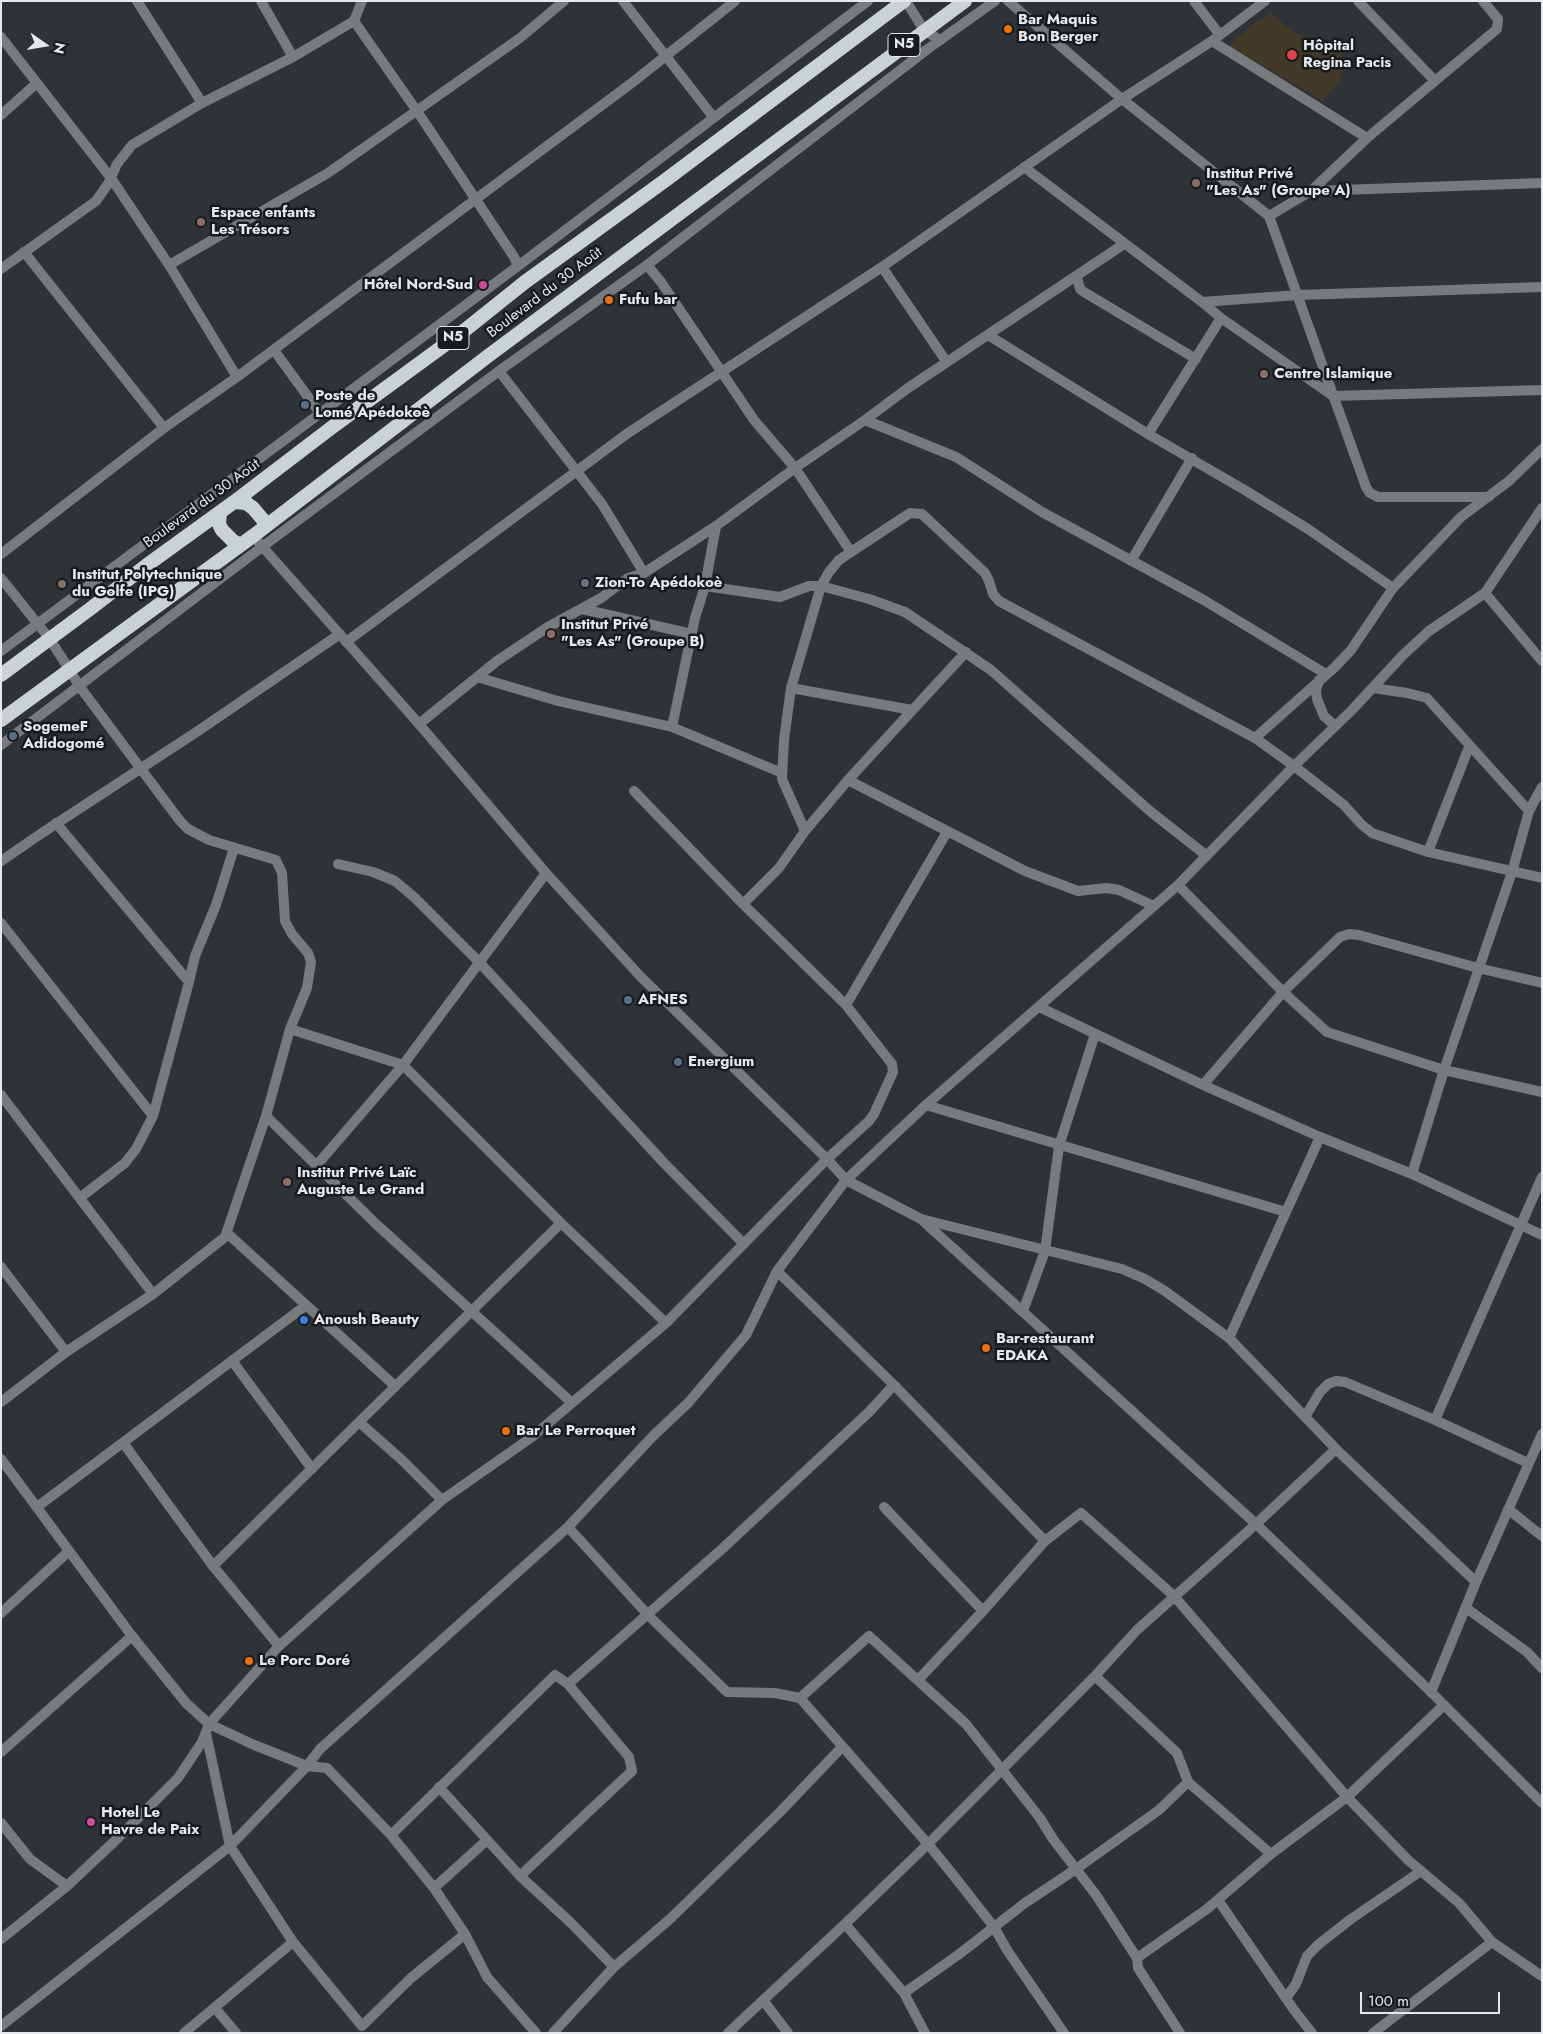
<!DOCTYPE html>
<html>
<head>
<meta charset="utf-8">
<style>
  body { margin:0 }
  #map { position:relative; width:1543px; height:2034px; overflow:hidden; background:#2e3338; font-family:Jost,sans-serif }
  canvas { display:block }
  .frame { position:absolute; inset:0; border:2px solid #e6e9ec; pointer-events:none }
  .north { position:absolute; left:20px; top:20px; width:50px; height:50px; -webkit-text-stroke:4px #181a1d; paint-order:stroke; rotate:103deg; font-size:14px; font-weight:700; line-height:20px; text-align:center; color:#e6e9ec }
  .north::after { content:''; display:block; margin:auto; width:18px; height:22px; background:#e6e9ec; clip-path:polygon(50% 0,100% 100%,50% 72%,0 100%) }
  .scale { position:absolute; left:1360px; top:1992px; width:140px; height:22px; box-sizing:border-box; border:2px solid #e6e9ec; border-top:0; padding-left:6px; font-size:15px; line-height:18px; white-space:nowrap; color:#e6e9ec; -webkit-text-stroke:4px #181a1d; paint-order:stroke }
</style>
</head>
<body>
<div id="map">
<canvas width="1543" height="2034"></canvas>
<div class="frame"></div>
<div class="north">N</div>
<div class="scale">100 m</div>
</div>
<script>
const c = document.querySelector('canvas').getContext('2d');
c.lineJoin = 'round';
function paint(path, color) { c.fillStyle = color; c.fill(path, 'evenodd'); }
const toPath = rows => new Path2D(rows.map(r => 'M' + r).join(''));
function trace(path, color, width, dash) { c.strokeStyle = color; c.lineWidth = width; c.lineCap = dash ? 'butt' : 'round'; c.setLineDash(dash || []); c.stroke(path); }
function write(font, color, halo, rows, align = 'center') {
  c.font = font + ' Jost,sans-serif'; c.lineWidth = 5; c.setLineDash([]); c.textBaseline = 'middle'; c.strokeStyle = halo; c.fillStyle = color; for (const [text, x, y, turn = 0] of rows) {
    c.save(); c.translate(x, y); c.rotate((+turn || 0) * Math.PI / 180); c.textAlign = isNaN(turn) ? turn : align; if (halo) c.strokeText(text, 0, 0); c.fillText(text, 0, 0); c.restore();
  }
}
const medical = toPath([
  [1271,13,1293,32,1317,41,1342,44,1340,82,1323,101,1260,64,1227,47,1253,24]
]);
const minor = toPath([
  [137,1,202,103],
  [261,1,293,57],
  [362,1,354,21,417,111,514,257,518,266],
  [623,1,714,118],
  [1008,1,1122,99,1269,216],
  [1194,1,1220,35],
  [1358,1,1435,81],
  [1483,1,1498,19,1497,29,1367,138,1311,191,1269,216,1366,487,1370,493,1378,497,1489,497],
  [1,37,111,178,169,265,237,377],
  [1212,41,1367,138],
  [1,115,37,83],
  [1024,167,1202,302,1221,318,1333,396,1542,390],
  [1311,191,1542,183],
  [24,252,164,428],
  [169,265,328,173,520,38,564,1],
  [647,265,661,282,754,420,795,468,851,552],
  [882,267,946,361],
  [1,269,96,201,108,184,117,164,132,145,202,103,293,57,354,21],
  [1077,277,1080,289,1084,292,1196,359],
  [1202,302,1298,295,1542,287],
  [988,335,1148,434,1243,489,1308,529,1393,588],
  [274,350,319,412],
  [499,371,602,504,644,573],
  [865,420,956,457,1042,512,1202,599,1326,674],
  [1148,434,1221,318],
  [1542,449,1509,481,1461,517,1393,588,1351,650,1335,667,1255,738,1294,766,1344,805,1361,824,1372,833,1428,852,1542,878],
  [1,554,164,428,237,377,633,82,735,1],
  [1131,561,1192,458],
  [705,586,780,597,809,586,821,586,869,599,905,612,991,670,1151,812,1207,856],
  [1485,593,1542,661],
  [582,609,692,634],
  [346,642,628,433,882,267,1122,99,1212,41,1265,1],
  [1,651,518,266,868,1],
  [477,677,558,701,672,727,782,773],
  [1319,680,1316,690,1317,699,1324,716,1335,726],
  [791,688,912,710],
  [1373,688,1407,693,1427,698,1529,811],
  [419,724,497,661,548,627,601,598,628,578,644,573,716,526,795,468,865,420,908,388,1124,244],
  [672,727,695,618,705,586,716,526],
  [1,745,262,547,499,371,647,265,929,48,995,1],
  [848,780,1025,871,1078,891,1106,888,1119,890,1154,906],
  [56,823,189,982,153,1116,136,1149,125,1163,81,1197],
  [805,831,782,779,784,740,791,688,821,586,829,572,839,560,910,513,922,514,985,573,989,581,993,594,999,601,1255,738],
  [1428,852,1469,747],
  [1,861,42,833,198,731,340,634],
  [338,864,373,872,395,881,414,897,480,963,664,1163,744,1244],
  [1178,885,1283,992,1327,1032,1444,1070,1542,1092],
  [743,904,779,868,805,831,848,780,966,652],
  [1,923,153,1116],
  [189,982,195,956,216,905,234,848],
  [846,1005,947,832],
  [1039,1007,1203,1085,1320,1137,1412,1174,1542,1235],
  [290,1029,403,1065,561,1223,666,1323],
  [1203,1085,1283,992,1340,937,1349,934,1359,935,1478,968,1542,983],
  [1,1095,153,1294],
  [926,1105,1286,1212],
  [266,1116,375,1223,571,1402],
  [316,1166,403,1065,546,873],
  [1412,1174,1444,1070,1512,872,1529,811,1542,787],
  [921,1219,1122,1269,1145,1279,1165,1291,1229,1338,1336,1449,1476,1582],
  [227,1233,395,1386],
  [1,1267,66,1352],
  [777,1271,894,1385,1045,1541],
  [1023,1311,1045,1251,1059,1146,1095,1034],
  [1229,1338,1320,1137],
  [233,1362,312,1469],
  [1,1402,66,1352,153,1294,225,1237,266,1116,290,1029,307,988,311,962,308,953,292,934,285,921,282,873,276,860,209,840,188,829,180,821,141,769,80,687,69,669],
  [1305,1417,1320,1392,1328,1384,1336,1381,1345,1382,1435,1420,1528,1463],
  [1435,1420,1542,1177],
  [359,1422,402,1460,442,1500],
  [124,1444,213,1566,279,1646],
  [1,1459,132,1636,186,1703,209,1724,252,1744,307,1766,327,1768,391,1835,434,1888,465,1934,487,1977,536,2033],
  [37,1507,305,1306],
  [884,1507,983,1611],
  [1508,1509,1542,1536],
  [568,1527,648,1615,727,1692,775,1693,800,1698,928,1844,954,1876,994,1927,1007,1950,1064,2033],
  [213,1566,561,1223],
  [1466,1608,1527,1652,1542,1668],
  [1,1613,68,1552],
  [1095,1676,1177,1753,1188,1782,1271,1854],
  [918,1680,983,1611,1045,1541,1081,1513,1174,1596,1347,1797,1408,1860,1459,1903,1492,1942,1542,1976],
  [568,1684,722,1549,869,1412,894,1385],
  [1431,1692,1476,1582,1542,1434],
  [800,1698,869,1636,966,1724,1040,1818,1053,1839,1096,1895,1137,1958,1138,1968,1180,2033],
  [206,1733,230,1846,293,1942,362,2026,411,1978,465,1934],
  [1,1752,132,1636],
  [439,1787,520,1876,570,1922,614,1967],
  [1,1823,30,1859,67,1886],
  [391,1835,555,1675,568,1684,629,1757,632,1771,520,1876],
  [434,1888,486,1841],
  [1218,1900,1294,2010,1312,2033],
  [845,1924,904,1993,925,2033],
  [1,1939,67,1886,117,1839,178,1778,202,1742,209,1724,279,1646,442,1500,532,1437,666,1323,827,1159,869,1121,874,1114,893,1072,892,1064,846,1005,743,904,634,791],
  [1137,1958,1207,1909,1271,1854,1347,1797,1444,1705],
  [904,1993,958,1955,1025,1903,1076,1869,1159,1810,1188,1782],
  [1286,1998,1296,1984,1307,1956,1319,1944,1351,1919,1421,1871],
  [763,2000,788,2033],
  [215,2008,236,2033],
  [1,2026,230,1846,307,1766,320,1749,568,1527,653,1436,688,1403,746,1335,777,1271,846,1180,926,1105,1178,885,1294,766,1352,710,1403,655,1429,631,1485,593,1542,508],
  [184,2033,293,1942],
  [553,2033,614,1967,670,1919,780,1812,842,1747],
  [728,2033,845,1924,928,1844,1095,1676,1137,1630,1256,1524,1336,1449],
  [1373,2033,1492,1942]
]);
const tertiary = toPath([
  [906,1,924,30,940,40],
  [253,536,419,724,546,873,640,976,827,1159,846,1180,921,1219,1256,1524,1431,1692,1542,1803],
  [1,578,49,638,69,669]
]);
const trunk = toPath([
  [234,502,246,503,253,508,264,521,264,527],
  [220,512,219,524,222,530,233,541,241,545],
  [1,675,90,609,147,565,234,502,331,428,465,330,525,282,667,179,904,1],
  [1,720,253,536,488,356,965,1]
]);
const markers = [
  [1008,29,5,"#e8710a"],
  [1292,55,6,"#e0444e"],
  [1196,183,5,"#8d6e63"],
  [201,222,5,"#8d6e63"],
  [483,285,5,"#d1479c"],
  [609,300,5,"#e8710a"],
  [1264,374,5,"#8d6e63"],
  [305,405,5,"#5c6f8a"],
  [585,583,5,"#6b7280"],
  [62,584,5,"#8d6e63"],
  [551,634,5,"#8d6e63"],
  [13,736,5,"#5c6f8a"],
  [628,1000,5,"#5c6f8a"],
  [678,1062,5,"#5c6f8a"],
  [287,1182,5,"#8d6e63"],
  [304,1320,5,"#3f7fe0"],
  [986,1348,5,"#e8710a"],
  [506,1431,5,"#e8710a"],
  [249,1661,5,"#e8710a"],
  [91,1822,5,"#d1479c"]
];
const shields = [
  [904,45,32],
  [453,338,32]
];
const shieldNames = [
  ["N5",904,45],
  ["N5",453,338]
];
const poiNames = [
  ["Bar Maquis",1018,20],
  ["Bon Berger",1018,37],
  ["Hôpital",1303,46],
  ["Regina Pacis",1303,63],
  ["Institut Privé",1206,174],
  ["\"Les As\" (Groupe A)",1206,191],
  ["Espace enfants",211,213],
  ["Les Trésors",211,230],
  ["Hôtel Nord-Sud",473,285,"right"],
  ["Fufu bar",619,300],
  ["Centre Islamique",1274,374],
  ["Poste de",315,396],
  ["Lomé Apédokoè",315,413],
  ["Institut Polytechnique",72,575],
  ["du Golfe (IPG)",72,592],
  ["Zion-To Apédokoè",595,583],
  ["Institut Privé",561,625],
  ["\"Les As\" (Groupe B)",561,642],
  ["SogemeF",23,727],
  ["Adidogomé",23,744],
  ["AFNES",638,1000],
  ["Energium",688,1062],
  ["Institut Privé Laïc",297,1173],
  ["Auguste Le Grand",297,1190],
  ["Anoush Beauty",314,1320],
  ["Bar-restaurant",996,1339],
  ["EDAKA",996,1356],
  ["Bar Le Perroquet",516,1431],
  ["Le Porc Doré",259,1661],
  ["Hotel Le",101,1813],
  ["Havre de Paix",101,1830]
];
const streetNames = [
  ["Boulevard du 30 Août",545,293,-37],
  ["Boulevard du 30 Août",202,504,-36]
];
paint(medical, '#423928');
trace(minor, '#787b7d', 10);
trace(tertiary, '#787b7d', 10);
trace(trunk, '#cad2d6', 14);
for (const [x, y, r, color] of markers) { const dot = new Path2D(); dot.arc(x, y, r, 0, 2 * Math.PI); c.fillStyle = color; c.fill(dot); trace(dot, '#181a1d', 2); }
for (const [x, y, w] of shields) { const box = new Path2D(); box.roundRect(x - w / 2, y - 11.5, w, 23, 4); c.fillStyle = '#181a1d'; c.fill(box); trace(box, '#e6e9ec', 1); }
write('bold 14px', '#e6e9ec', null, shieldNames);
write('bold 15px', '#e6e9ec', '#181a1d', poiNames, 'left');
write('15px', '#e6e9ec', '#181a1d', streetNames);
</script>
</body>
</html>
